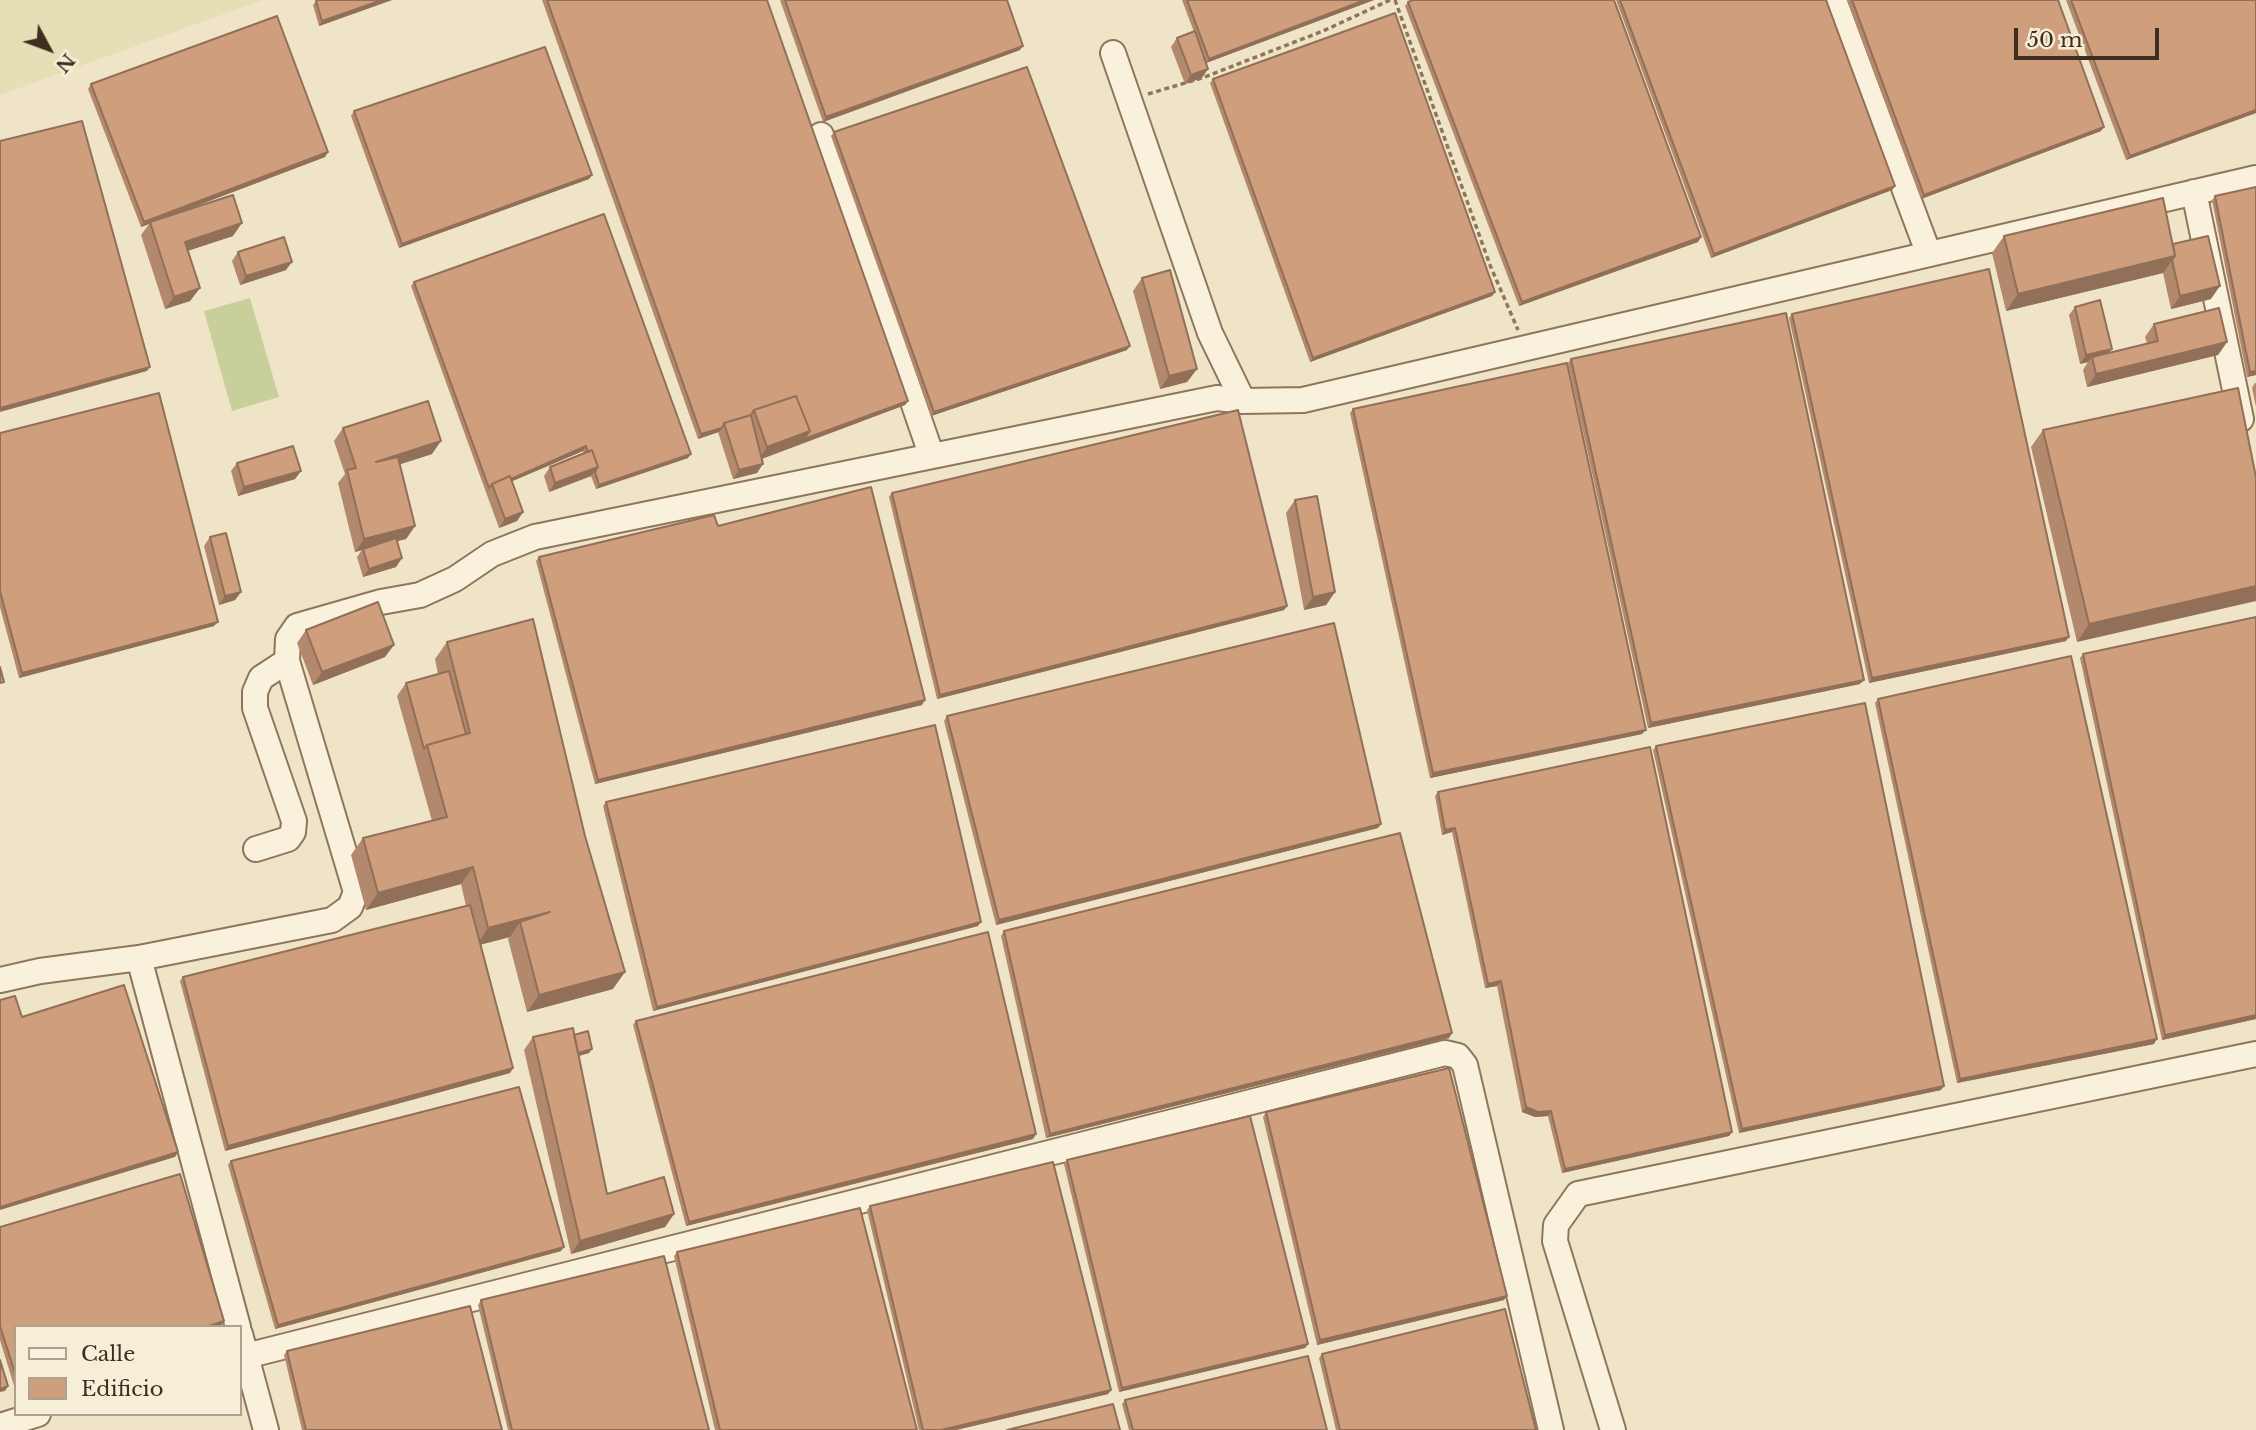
<!DOCTYPE html>
<html>
<head>
<meta charset="utf-8">
<style>
  body { margin:0 }
  #map { position:relative; width:2256px; height:1430px; overflow:hidden; background:#f0e4c8; font-family:"Libre Baskerville",serif }
  canvas { display:block }
  .legend { position:absolute; left:14px; top:1325px; width:228px; height:91px; box-sizing:border-box; background:#f7eed8; border:2px solid #ada18e; margin:0; padding:9px 12px; list-style:none; font-size:21px; color:#3d2e20 }
  .legend li { display:flex; align-items:center; gap:14px; height:35px }
  .legend b { width:35px; border:2px solid #ada18e }
  .north { position:absolute; left:14px; top:14px; width:70px; height:70px; -webkit-text-stroke:5px #f7eed8; paint-order:stroke; rotate:131deg; font-size:19px; font-weight:700; line-height:28px; text-align:center; color:#3d2e20 }
  .north::after { content:''; display:block; margin:auto; width:24px; height:32px; background:#3d2e20; clip-path:polygon(50% 0,100% 100%,50% 72%,0 100%) }
  .scale { position:absolute; left:2014px; top:28px; width:145px; height:32px; box-sizing:border-box; border:4px solid #3d2e20; border-top:0; padding-left:9px; font-size:21px; line-height:24px; white-space:nowrap; color:#3d2e20; -webkit-text-stroke:5px #f7eed8; paint-order:stroke }
</style>
</head>
<body>
<div id="map">
<canvas width="2256" height="1430"></canvas>
<ul class="legend">
<li><b style="height:9px;background:#faf1dc"></b>Calle</li>
<li><b style="height:19px;background:#cf9f7d"></b>Edificio</li>
</ul>
<div class="north">N</div>
<div class="scale">50 m</div>
</div>
<script>
const c = document.querySelector('canvas').getContext('2d');
c.lineJoin = 'round';
function paint(path, color) { c.fillStyle = color; c.fill(path, 'evenodd'); }
const toPath = rows => new Path2D(rows.map(r => 'M' + r).join(''));
function trace(path, color, width, dash) { c.strokeStyle = color; c.lineWidth = width; c.lineCap = dash ? 'butt' : 'round'; c.setLineDash(dash || []); c.stroke(path); }
const farmland = toPath([
  [0,0,263,0,0,95]
]);
const green = toPath([
  [250,298,279,397,232,411,204,311]
]);
const path = toPath([
  [1395,0,1490,265,1518,330],
  [1148,94,1202,78,1323,31,1390,0]
]);
const minor = toPath([
  [1834,0,1928,252],
  [1113,53,1210,333,1243,401],
  [821,135,931,454],
  [2194,192,2241,419],
  [256,849,288,839,293,832,294,821,255,708,255,692,261,678,287,661],
  [139,958,238,1327],
  [0,980,40,971,139,958,332,920,350,907,356,892,287,661,288,639,297,626,381,602,420,595,455,579,492,554,535,537,1217,398,1243,401,1303,400,2256,178],
  [240,1334,246,1356,1445,1053,1458,1056,1465,1065,1551,1430],
  [240,1357,246,1356,266,1430],
  [0,1426,38,1414],
  [1613,1430,1555,1241,1556,1225,1578,1194,2256,1054]
]);
const wall = toPath([
  [392,0,319,26,313,5,316,1],
  [542,0,767,0,908,401,905,405,762,459,757,473,733,479,718,432,698,439],
  [780,0,1007,0,1020,50,823,122],
  [1182,0,1374,0,1206,63,1202,78,1185,84,1171,47,1177,38,1194,32],
  [1616,0,1826,0,1895,186,1892,190,1711,258],
  [1847,0,2058,0,2101,131,1921,199],
  [2066,0,2256,0,2256,113,2126,160],
  [1408,2,1698,242,1519,306,1405,6],
  [1213,79,1495,292,1492,296,1310,362,1210,83],
  [91,84,328,152,325,157,167,217,233,236,187,251,200,288,190,301,165,309,141,235,149,224,141,227,88,89],
  [354,111,592,175,589,179,399,248,351,116],
  [834,132,1127,350,931,416,831,136],
  [2256,187,2256,375,2247,377,2212,200,2215,196],
  [2004,236,2173,244,2211,299,2171,309,2163,273,2006,311,1992,253],
  [238,252,286,270,240,285,232,261],
  [1142,278,1197,369,1187,382,1160,389,1133,291],
  [414,282,688,458,596,489,591,476,549,492,544,476,550,467,584,453,583,451,512,481,523,512,517,521,499,528,411,286],
  [2075,307,2112,349,2109,353,2147,343,2145,337,2154,324,2227,342,2218,355,2087,387,2083,370,2088,362,2080,364,2069,315],
  [1792,314,2066,641,1869,683,1789,318],
  [1571,359,1860,684,1648,728,1568,363],
  [2255,383,2256,383,2256,407,2252,388],
  [1353,409,1642,734,1430,778,1350,413],
  [343,428,432,454,400,464,415,526,406,539,397,541,402,558,396,567,363,577,357,557,362,550,355,552,338,483,345,474,334,441],
  [2043,430,2256,477,2077,642,2031,447],
  [0,433,214,626,19,678,0,607],
  [237,463,301,471,295,479,238,496,231,471],
  [892,493,1287,606,1284,610,937,699,889,497],
  [1295,500,1335,592,1326,605,1304,610,1286,513],
  [718,526,922,705,595,784,536,561,539,557],
  [210,537,241,592,235,600,219,605,204,546],
  [306,630,385,657,313,685,297,643],
  [447,642,613,989,527,1012,508,939,510,937,481,944,513,1068,510,1073,225,1151,180,981,183,977,466,906,461,884,366,910,351,855,363,838,432,821,397,696,406,683,438,674,435,659],
  [2083,654,2256,1019,2162,1040,2080,658],
  [1878,699,2154,1044,1957,1083,1875,703],
  [947,716,1378,828,996,925,944,721],
  [1656,746,1941,1090,1739,1133,1653,750],
  [1438,792,1732,1132,1729,1136,1562,1173,1548,1116,1535,1117,1522,1112,1497,986,1485,988,1452,832,1442,835,1435,796],
  [606,802,978,926,653,1011,603,806],
  [1004,931,1452,1033,1449,1038,1046,1138,1001,936],
  [636,1021,1036,1134,1033,1139,686,1226,633,1025],
  [574,1035,592,1049,589,1053,579,1056,607,1194,674,1214,665,1227,571,1254,524,1050,533,1037],
  [1266,1112,1504,1300,1317,1345,1263,1117],
  [1067,1160,1308,1344,1305,1348,1119,1392,1064,1164],
  [231,1161,561,1251,275,1329,228,1165],
  [870,1206,1111,1390,1108,1394,956,1430,919,1430,867,1210],
  [0,1227,221,1326,16,1327,15,1389,0,1340],
  [677,1252,917,1430,715,1430,674,1256],
  [481,1300,709,1430,508,1430,478,1305],
  [287,1351,502,1430,302,1430,284,1355],
  [1322,1354,1536,1430,1336,1430,1319,1358],
  [1125,1400,1327,1430,1129,1430,1122,1404]
]);
const shadedWall = toPath([
  [382,0,392,0,319,26,322,21],
  [1365,0,1374,0,1206,63,1209,59],
  [1023,46,1020,50,823,122,826,117],
  [1208,69,1202,78,1185,84,1191,75],
  [2256,110,2256,113,2126,160,2130,156],
  [2104,127,2101,131,1921,199,1924,195],
  [328,152,325,157,141,227,144,222],
  [592,175,589,179,399,248,402,244],
  [1895,186,1892,190,1711,258,1714,254],
  [242,223,233,236,175,255,185,242],
  [1701,237,1698,242,1519,306,1522,302],
  [2175,256,2163,273,2006,311,2018,294],
  [292,262,286,270,240,285,246,276],
  [2220,286,2211,299,2171,309,2180,296],
  [200,288,190,301,165,309,174,297],
  [1495,292,1492,296,1310,362,1313,358],
  [2227,342,2218,355,2087,387,2096,374],
  [1130,346,1127,350,931,416,934,412],
  [2112,349,2105,358,2092,357,2088,362,2080,364,2086,355],
  [150,367,147,371,0,412,0,408],
  [1197,369,1187,382,1160,389,1169,376],
  [2256,371,2256,375,2247,377,2250,372],
  [908,401,905,405,758,460,767,447,810,431],
  [722,428,719,432,698,439,701,434],
  [441,441,432,454,367,475,376,462],
  [586,446,583,451,494,489,493,486],
  [691,454,688,458,596,489,599,485],
  [763,464,757,473,733,479,739,470],
  [598,467,591,476,549,492,555,483],
  [301,471,295,479,238,496,244,487],
  [523,512,517,521,499,528,505,519],
  [415,526,406,539,355,552,364,539],
  [402,558,396,567,363,577,369,569],
  [2256,586,2256,601,2077,642,2089,624],
  [241,592,235,600,219,605,225,596],
  [1335,592,1326,605,1304,610,1313,597],
  [1287,606,1284,610,937,699,940,695],
  [218,622,214,626,19,678,22,673],
  [2069,637,2066,641,1869,683,1872,678],
  [394,645,385,657,313,685,322,672],
  [1864,680,1860,684,1648,728,1651,723],
  [925,700,922,705,595,784,598,780],
  [1646,730,1642,734,1430,778,1433,773],
  [1381,824,1378,828,996,925,999,920],
  [1455,828,1452,832,1442,835,1445,830],
  [473,867,461,884,366,910,378,893],
  [550,912,520,922,510,937,476,946,488,928],
  [981,922,978,926,653,1011,657,1007],
  [625,972,613,989,527,1012,539,995],
  [1501,981,1497,986,1485,988,1488,984],
  [2256,1015,2256,1019,2162,1040,2165,1035],
  [1452,1033,1449,1038,1046,1138,1050,1134],
  [2157,1039,2154,1044,1957,1083,1960,1079],
  [592,1049,589,1053,568,1059,571,1054],
  [513,1068,510,1073,225,1151,228,1146],
  [1944,1086,1941,1090,1739,1133,1742,1129],
  [1526,1107,1551,1111,1548,1116,1535,1117,1522,1112],
  [1732,1132,1729,1136,1562,1173,1565,1169],
  [1036,1134,1033,1139,686,1226,689,1222],
  [178,1152,175,1157,0,1210,0,1207],
  [674,1214,665,1227,571,1254,580,1241],
  [564,1247,561,1251,275,1329,278,1325],
  [1507,1296,1504,1300,1317,1345,1320,1340],
  [224,1321,221,1326,206,1327],
  [1308,1344,1305,1348,1119,1392,1122,1388],
  [8,1386,5,1391,0,1392,0,1389],
  [1111,1390,1108,1394,956,1430,941,1430]
]);
const building = toPath([
  [318,0,382,0,322,21,316,1,318,0],
  [547,0,767,0,908,401,804,439,810,431,796,396,754,410,751,415,724,423,722,428,701,434,547,0],
  [785,0,1007,0,1023,46,826,117,785,0],
  [1187,0,1365,0,1209,59,1187,0],
  [1413,0,1614,0,1701,237,1522,302,1408,2,1413,0],
  [1620,0,1826,0,1895,186,1714,254,1620,0],
  [1852,0,2058,0,2104,127,1924,195,1852,0],
  [2071,0,2256,0,2256,110,2130,156,2071,0],
  [1395,13,1495,292,1313,358,1213,79,1395,13],
  [277,16,328,152,144,222,91,84,277,16],
  [1195,31,1208,69,1191,75,1177,38,1195,31],
  [545,47,592,175,402,244,354,111,545,47],
  [1027,67,1130,346,934,412,834,132,1027,67],
  [82,121,150,367,0,408,0,141,82,121],
  [2256,187,2256,371,2250,372,2215,196,2256,187],
  [233,195,242,223,185,242,200,288,174,297,150,222,233,195],
  [2163,198,2175,256,2018,294,2004,236,2163,198],
  [604,214,691,454,599,485,595,472,598,467,592,450,588,452,586,446,511,479,510,476,492,484,489,488,414,282,604,214],
  [2208,236,2220,286,2180,296,2172,260,2175,256,2173,244,2208,236],
  [284,237,292,262,246,276,238,252,284,237],
  [1989,269,2069,637,1872,678,1792,314,1989,269],
  [1170,270,1197,369,1169,376,1142,278,1170,270],
  [2100,300,2112,349,2086,355,2075,307,2100,300],
  [2219,308,2227,342,2096,374,2092,357,2158,341,2154,324,2219,308],
  [1786,313,1864,680,1651,723,1571,359,1786,313],
  [1567,363,1646,730,1433,773,1353,409,1567,363],
  [2238,388,2256,477,2256,586,2089,624,2043,430,2238,388],
  [159,393,218,622,22,673,0,591,0,433,159,393],
  [796,396,810,431,767,447,754,410,796,396],
  [428,401,441,441,376,462,398,457,415,526,364,539,347,470,356,468,343,428,428,401],
  [1238,410,1287,606,940,695,892,493,1238,410],
  [751,415,763,464,739,470,724,423,751,415],
  [293,446,301,471,244,487,237,463,293,446],
  [592,450,598,467,555,483,550,467,592,450],
  [510,476,523,512,505,519,492,484,510,476],
  [871,487,925,700,598,780,539,557,714,515,718,526,871,487],
  [1317,496,1335,592,1313,597,1295,500,1317,496],
  [226,533,241,592,225,596,210,537,226,533],
  [396,538,402,558,369,569,363,549,396,538],
  [378,602,394,645,322,672,306,630,378,602],
  [2256,617,2256,1015,2165,1035,2083,654,2256,617],
  [533,619,585,836,625,972,539,995,520,922,550,912,488,928,473,867,378,893,363,838,447,817,427,745,470,733,447,642,533,619],
  [1334,623,1381,824,999,920,947,716,1334,623],
  [2071,656,2157,1039,1960,1079,1878,699,2071,656],
  [0,667,4,682,0,683,0,667],
  [449,671,466,734,427,745,424,749,406,683,449,671],
  [1865,703,1944,1086,1742,1129,1656,746,1865,703],
  [935,725,981,922,657,1007,606,802,935,725],
  [1650,747,1732,1132,1565,1169,1551,1111,1538,1112,1526,1107,1501,981,1488,984,1455,828,1445,830,1438,792,1650,747],
  [1400,833,1452,1033,1050,1134,1004,931,1400,833],
  [470,905,513,1068,228,1146,183,977,470,905],
  [988,932,1036,1134,689,1222,636,1021,988,932],
  [124,985,178,1152,0,1207,0,1000,15,996,22,1017,124,985],
  [573,1028,607,1194,664,1177,674,1214,580,1241,533,1037,573,1028],
  [588,1031,592,1049,578,1053,574,1035,588,1031],
  [1449,1068,1507,1296,1320,1340,1266,1112,1449,1068],
  [519,1087,564,1247,278,1325,231,1161,519,1087],
  [1250,1116,1308,1344,1122,1388,1067,1160,1250,1116],
  [1053,1162,1111,1390,941,1430,923,1430,870,1206,1053,1162],
  [180,1174,224,1321,206,1327,16,1327,16,1376,0,1326,0,1227,180,1174],
  [860,1208,917,1430,720,1430,677,1252,860,1208],
  [664,1256,709,1430,512,1430,481,1300,664,1256],
  [470,1306,502,1430,306,1430,287,1351,470,1306],
  [1505,1309,1536,1430,1340,1430,1322,1354,1505,1309],
  [1308,1356,1327,1430,1133,1430,1125,1400,1308,1356],
  [0,1360,8,1386,0,1389,0,1360],
  [1113,1404,1120,1430,1007,1430,1113,1404]
]);
paint(farmland, '#e6deb5');
paint(green, '#c9cf9b');
trace(minor, '#8d765c', 28);
trace(path, '#8d765c', 3.5, [5, 3.5]);
trace(minor, '#faf1dc', 24);
paint(wall, '#b2896c');
paint(shadedWall, '#916f58');
paint(building, '#cf9f7d');
trace(building, '#916f58', 2);
</script>
</body>
</html>
